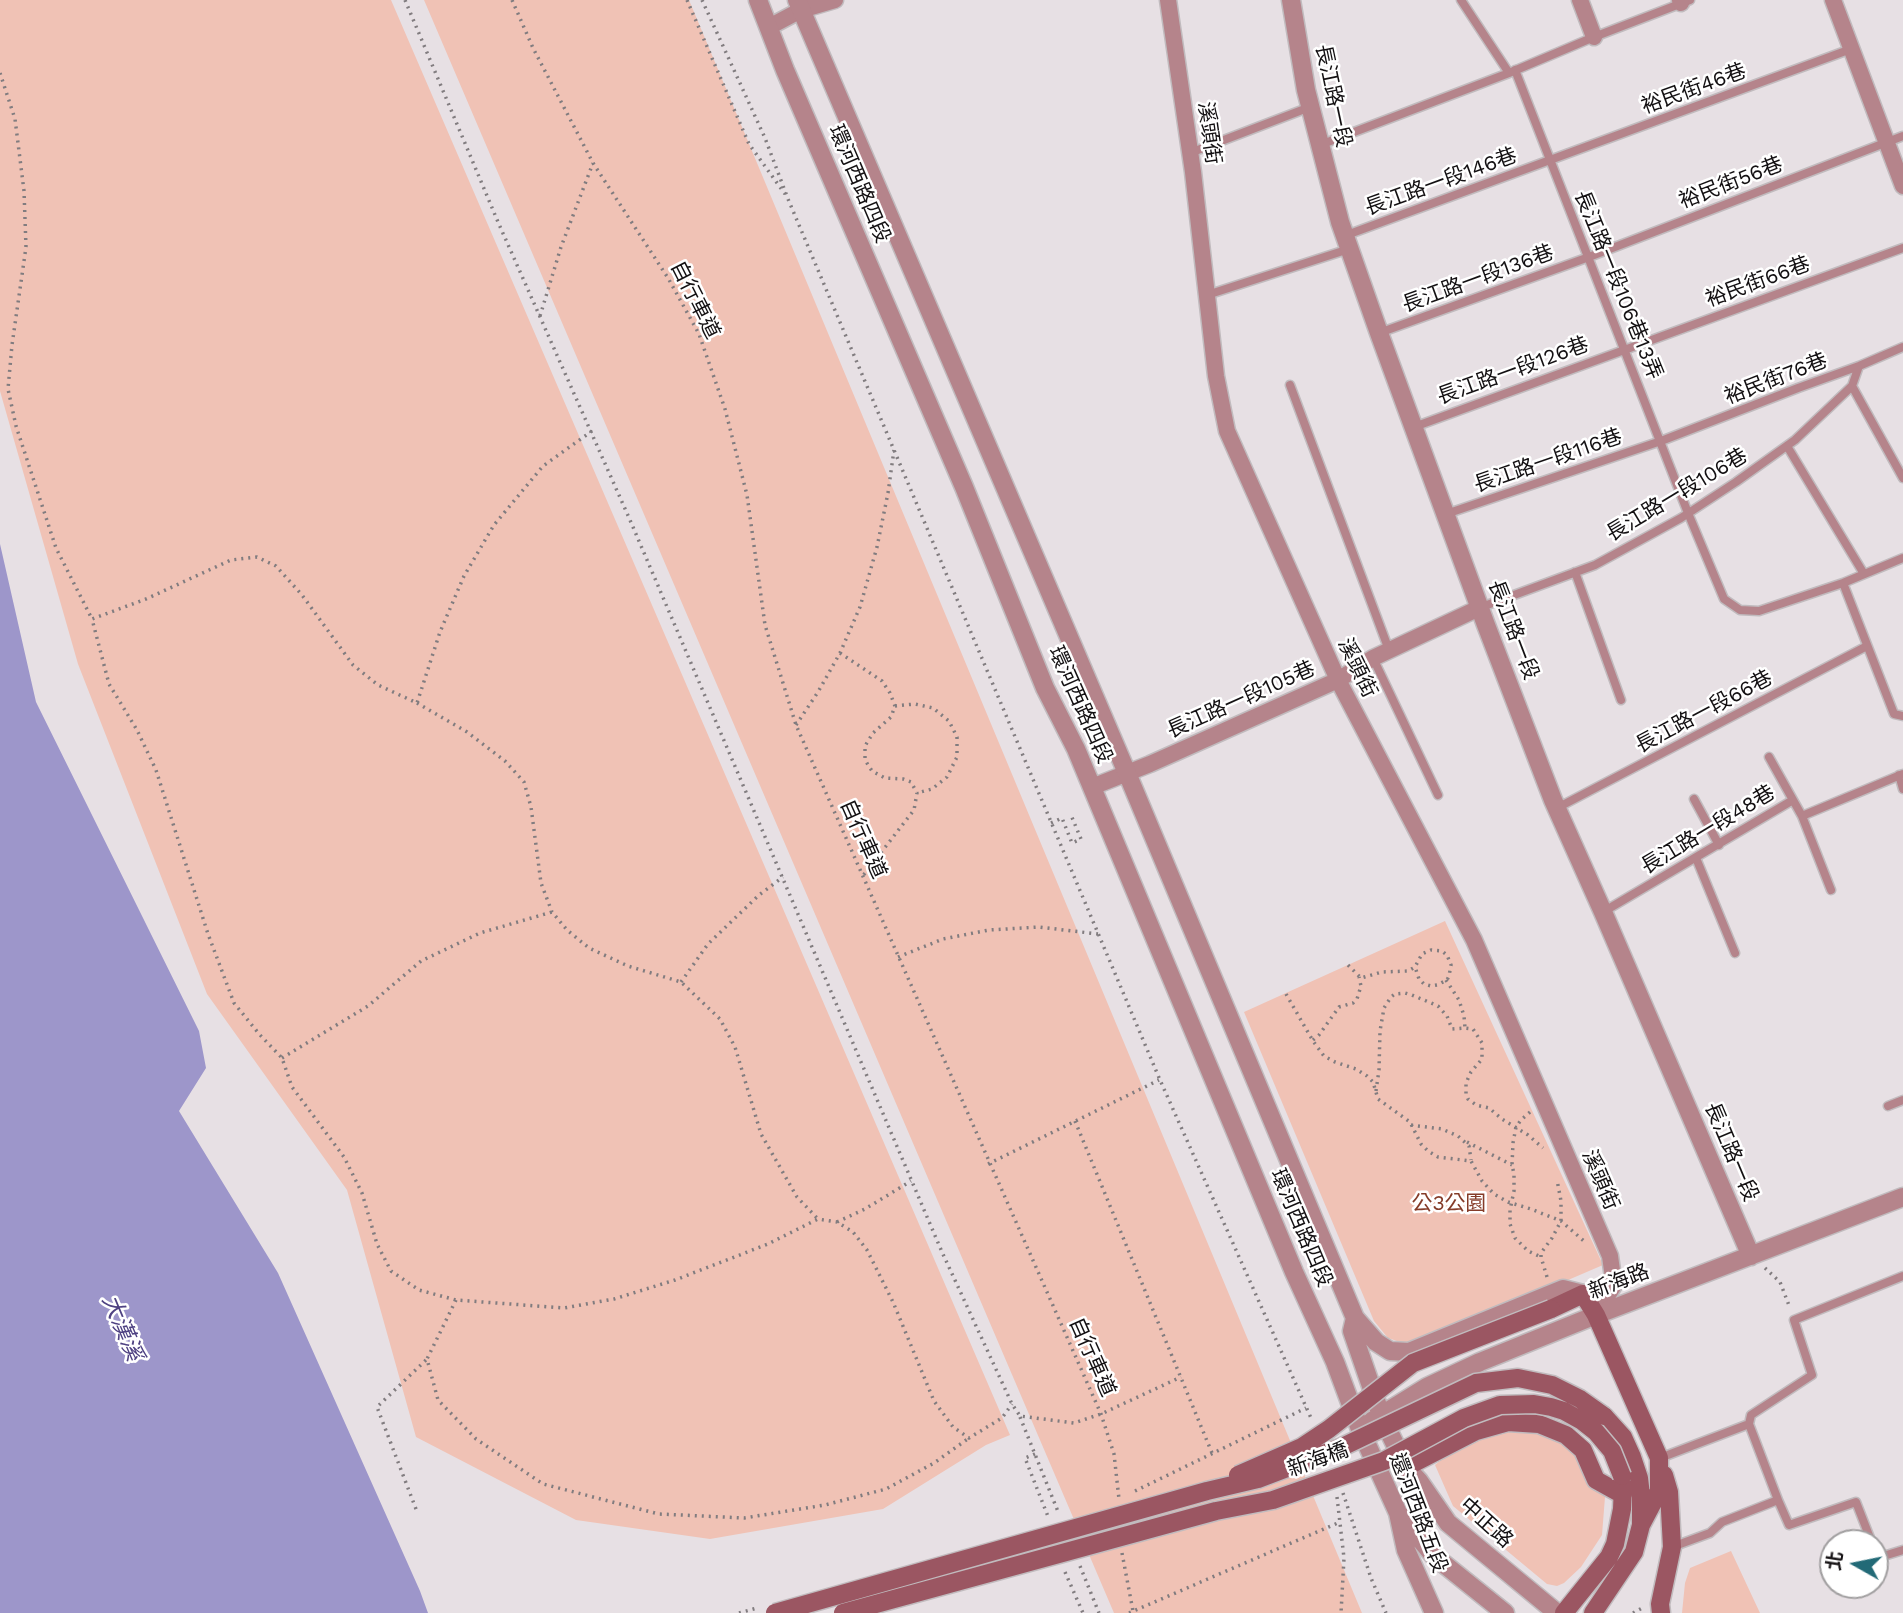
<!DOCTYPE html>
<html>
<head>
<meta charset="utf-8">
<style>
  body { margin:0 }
  #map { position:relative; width:1903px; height:1613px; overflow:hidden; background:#e7e0e4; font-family:"Work Sans","Noto Sans TC",sans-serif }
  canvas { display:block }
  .north { position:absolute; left:1819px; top:1529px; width:70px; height:70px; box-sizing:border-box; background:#fff; border:2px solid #a19fa0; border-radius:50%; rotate:279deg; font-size:19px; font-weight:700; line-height:28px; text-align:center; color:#131012 }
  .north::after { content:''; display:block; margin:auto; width:24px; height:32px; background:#226a77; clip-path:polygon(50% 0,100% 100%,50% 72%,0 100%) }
</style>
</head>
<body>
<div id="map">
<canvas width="1903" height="1613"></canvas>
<div class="north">北</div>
</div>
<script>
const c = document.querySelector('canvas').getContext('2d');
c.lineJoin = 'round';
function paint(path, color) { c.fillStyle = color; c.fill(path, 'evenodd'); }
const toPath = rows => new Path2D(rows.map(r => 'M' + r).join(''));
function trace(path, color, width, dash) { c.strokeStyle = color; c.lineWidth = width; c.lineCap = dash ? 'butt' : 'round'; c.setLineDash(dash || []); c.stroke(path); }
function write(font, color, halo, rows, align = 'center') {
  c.font = font + ' "Work Sans","Noto Sans TC",sans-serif'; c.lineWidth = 5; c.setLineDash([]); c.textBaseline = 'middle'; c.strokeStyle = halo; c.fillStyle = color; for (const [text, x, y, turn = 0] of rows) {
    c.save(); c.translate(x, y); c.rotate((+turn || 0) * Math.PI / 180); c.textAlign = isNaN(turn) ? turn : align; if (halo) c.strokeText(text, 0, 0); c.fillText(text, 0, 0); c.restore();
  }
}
const green = toPath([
  [0,0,391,0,1010,1435,986,1445,883,1509,710,1539,576,1520,416,1437,347,1190,207,994,78,664,0,391],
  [424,0,689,0,1362,1613,1114,1613],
  [1445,921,1603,1265,1426,1341,1406,1344,1388,1338,1374,1321,1244,1012],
  [1520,1429,1546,1432,1575,1446,1588,1465,1605,1497,1602,1535,1581,1567,1564,1583,1557,1586,1547,1584,1453,1506,1435,1465,1454,1449,1489,1437],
  [1731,1551,1760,1613,1682,1613,1685,1583,1690,1568]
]);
const water = toPath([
  [0,544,36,702,199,1031,206,1068,179,1111,278,1273,420,1591,428,1613,0,1613]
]);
const path = toPath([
  [405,0,498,222,630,520,942,1252,1012,1404,1020,1416,1074,1423,1101,1414,1181,1377],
  [512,0,533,48,593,163,668,278,699,334,725,409,747,495,765,625,796,725,1101,1414,1114,1454,1119,1499],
  [687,0,749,144,785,194],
  [702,0,765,138,788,199,1160,1080,1311,1418],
  [0,73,15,119,24,191,26,247,12,345,8,389,16,426,56,548,92,619],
  [540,316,561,247,593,163],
  [592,431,543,466,494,525,464,576,440,632,417,703,378,685,353,665,302,595,276,566,257,557,231,560,146,599,92,619,109,684,137,730,156,770,208,934,234,1003,260,1035,282,1058,292,1087,344,1157,362,1193,377,1244,391,1271,419,1290,456,1300,564,1308,614,1299,675,1280,768,1244,818,1219,837,1222,853,1232,867,1250,893,1302,934,1401,953,1427,969,1438,1002,1418,1012,1404],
  [840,653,882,681,890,693,895,706,891,717,873,733,865,746,865,760,872,771,885,778,903,779,911,782,917,793,914,810,862,877],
  [417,703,467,732,505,761,524,782,531,807,541,883,552,912,567,930,589,948,628,966,681,982,720,1019,735,1047,761,1134,797,1197,818,1219],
  [895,706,915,704,933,708,949,721,957,737,957,757,947,777,932,789,917,793],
  [796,725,818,692,840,653,860,607,877,547,888,493,894,450],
  [1051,823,1062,818,1072,843,1081,839,1071,815],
  [898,957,943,939,989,930,1039,927,1098,934],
  [1348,965,1361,978,1382,972,1408,971,1415,967,1422,954,1431,950,1442,951,1447,955,1451,965,1449,976,1447,980,1437,985,1431,986,1424,984,1419,979,1415,967],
  [1446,980,1459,1000,1464,1016,1465,1028],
  [681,982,708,944,759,895,783,877],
  [1286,994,1313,1041,1324,1056,1335,1062,1356,1069,1367,1076,1373,1082,1378,1099,1410,1122,1421,1144,1428,1151,1438,1157,1471,1161,1482,1181,1494,1194,1508,1202,1531,1209,1561,1221,1585,1242],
  [1313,1040,1319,1035,1339,1007,1353,1003,1357,999,1361,986,1359,977],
  [282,1058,368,1006,421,961,480,933,552,912],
  [1376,1091,1379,1070,1380,1031,1384,1008,1391,997,1395,994,1405,993,1412,995,1438,1006,1447,1016,1452,1029,1465,1028,1473,1029,1482,1043,1482,1059,1471,1072,1466,1083,1466,1094,1468,1099,1476,1105,1489,1108,1502,1119,1528,1135,1543,1148],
  [1530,1112,1521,1120,1516,1127,1513,1143,1512,1165,1514,1174,1514,1191,1510,1210,1510,1224,1515,1238,1528,1251,1541,1257],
  [1075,1121,1212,1453],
  [1411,1125,1442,1129,1458,1136,1469,1146,1471,1160],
  [1467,1142,1512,1165],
  [988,1164,1159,1080],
  [837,1222,865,1209,911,1181],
  [1765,1268,1780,1282,1790,1308],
  [1547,1277,1541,1257,1541,1253,1552,1238,1561,1221,1561,1201,1557,1180],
  [456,1300,427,1359,438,1400,476,1439,543,1484,659,1514,744,1518,825,1505,886,1489,934,1463,969,1438],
  [1020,1417,1059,1514],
  [1035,1454,1025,1458,1049,1519],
  [1135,1491,1306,1408],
  [1343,1493,1371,1578,1386,1613],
  [1337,1497,1344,1558,1341,1613],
  [416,1509,377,1407,427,1359],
  [1122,1553,1133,1611],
  [1080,1566,1099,1613],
  [1065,1572,1083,1613],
  [739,1613,757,1608],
  [1129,1613,1340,1522],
  [1633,1613,1644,1607]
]);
const service = toPath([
  [1461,0,1509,73],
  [1515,70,1688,513,1724,599,1740,610,1759,611,1843,583,1903,558],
  [1320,145,1509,73,1594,37,1690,0],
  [1190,153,1310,107],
  [1344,236,1851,49],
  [1207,295,1349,249],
  [1379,333,1589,257,1903,136],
  [1290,385,1389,650],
  [1852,386,1903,478],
  [1414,427,1903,248],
  [1787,446,1864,574],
  [1446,514,1661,441,1798,388,1859,366,1903,347],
  [1575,572,1621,700],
  [1843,583,1894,714,1903,716],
  [1479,608,1595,565,1681,518,1736,482,1795,440,1852,386,1859,366],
  [1373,658,1438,795],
  [1769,757,1793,800],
  [1899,775,1903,789],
  [1694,799,1719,845],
  [1557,808,1867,646],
  [1802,816,1831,890],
  [1696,858,1735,953],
  [1603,912,1793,800,1802,816,1903,774],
  [1888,1106,1903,1100],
  [1749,1424,1778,1500],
  [1660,1458,1749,1424,1751,1415,1812,1375,1794,1320,1903,1276],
  [1672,1547,1710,1533,1722,1522,1778,1500,1789,1525,1856,1502,1872,1543],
  [1875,1552,1877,1558,1903,1550]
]);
const minor = toPath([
  [1168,0,1193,172,1216,376,1227,431,1338,680,1474,940,1610,1256,1614,1285,1596,1315],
  [1580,0,1594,37],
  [1680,0,1681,3],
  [1833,0,1903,186],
  [769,27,801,10,835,0],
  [1092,787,1150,764,1338,680,1373,658,1479,608]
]);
const tertiary = toPath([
  [758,0,785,70,964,487,1045,688,1076,749,1294,1272,1335,1362,1360,1429,1398,1513,1406,1550,1434,1613],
  [797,0,1127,773,1355,1318,1352,1331,1381,1415,1406,1467,1419,1481,1448,1523,1557,1613],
  [1291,0,1306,90,1340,222,1379,333,1486,625,1553,800,1603,912,1751,1256],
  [1355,1318,1376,1342,1390,1351,1409,1352,1563,1289,1583,1294],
  [1372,1421,1427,1387,1480,1362,1596,1315,1903,1197],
  [1400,1515,1434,1556,1505,1613]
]);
const secondary = toPath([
  [1551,1309,1583,1294,1596,1315,1659,1458,1659,1491,1641,1525],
  [1406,1467,1476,1431,1508,1422,1539,1424,1566,1435,1583,1450,1596,1480,1623,1495],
  [1564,1613,1609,1557,1615,1544,1622,1509,1623,1486],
  [1593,1613,1634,1552,1641,1525,1641,1495,1639,1478,1632,1457,1623,1437,1604,1416],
  [1661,1613,1660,1604,1672,1547,1669,1492,1664,1475]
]);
const secondaryBridge = toPath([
  [1238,1475,1302,1447,1329,1429,1413,1363,1551,1309],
  [775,1613,1207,1491,1258,1479,1342,1447,1476,1383,1518,1378,1552,1385,1580,1399,1604,1416],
  [843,1613,1216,1511,1273,1500,1384,1461,1464,1418,1500,1405,1534,1404,1551,1407,1564,1411,1582,1421,1596,1432,1612,1451,1622,1476]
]);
const streetNames = [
  ["裕民街46巷",1694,89,-20],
  ["長江路一段",1333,96,78],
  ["溪頭街",1209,133,82],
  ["長江路一段146巷",1441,182,-20],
  ["裕民街56巷",1731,183,-21],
  ["環河西路四段",859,184,67],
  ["長江路一段136巷",1478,279,-20],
  ["裕民街66巷",1758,282,-20],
  ["長江路一段106巷13弄",1618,285,68],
  ["自行車道",695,300,63],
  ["長江路一段126巷",1513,371,-20],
  ["裕民街76巷",1776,379,-21],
  ["長江路一段116巷",1548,461,-19],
  ["長江路一段106巷",1677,495,-31],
  ["長江路一段",1513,630,69],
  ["溪頭街",1357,668,64],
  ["長江路一段105巷",1241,700,-24],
  ["環河西路四段",1080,705,66],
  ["長江路一段66巷",1704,712,-28],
  ["長江路一段48巷",1708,830,-31],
  ["自行車道",863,839,66],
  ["長江路一段",1731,1152,67],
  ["溪頭街",1600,1180,67],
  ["環河西路四段",1301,1228,67],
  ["新海路",1619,1282,-21],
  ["自行車道",1092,1357,66],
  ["新海橋",1318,1460,-20],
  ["還河西路五段",1418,1513,69],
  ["中正路",1486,1523,42]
];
const parkNames = [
  ["公3公園",1449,1204]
];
const waterNames = [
  ["大漢溪",122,1328,67]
];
paint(green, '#f0c2b5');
paint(water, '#9d96ca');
trace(service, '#c1bbbe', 11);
trace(minor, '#c1bbbe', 19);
trace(tertiary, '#c1bbbe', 21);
trace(secondary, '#c1bbbe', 21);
trace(path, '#817c7f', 3.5, [2, 5]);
trace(service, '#b5848b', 8);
trace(minor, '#b5848b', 16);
trace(tertiary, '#b5848b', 18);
trace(secondary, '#9b5662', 18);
trace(secondaryBridge, '#c1bbbe', 21, []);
trace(secondaryBridge, '#9b5662', 18);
write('21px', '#131012', '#fff', streetNames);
write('21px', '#853c29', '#fff', parkNames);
write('italic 23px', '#4e4182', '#fff', waterNames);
</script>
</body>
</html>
